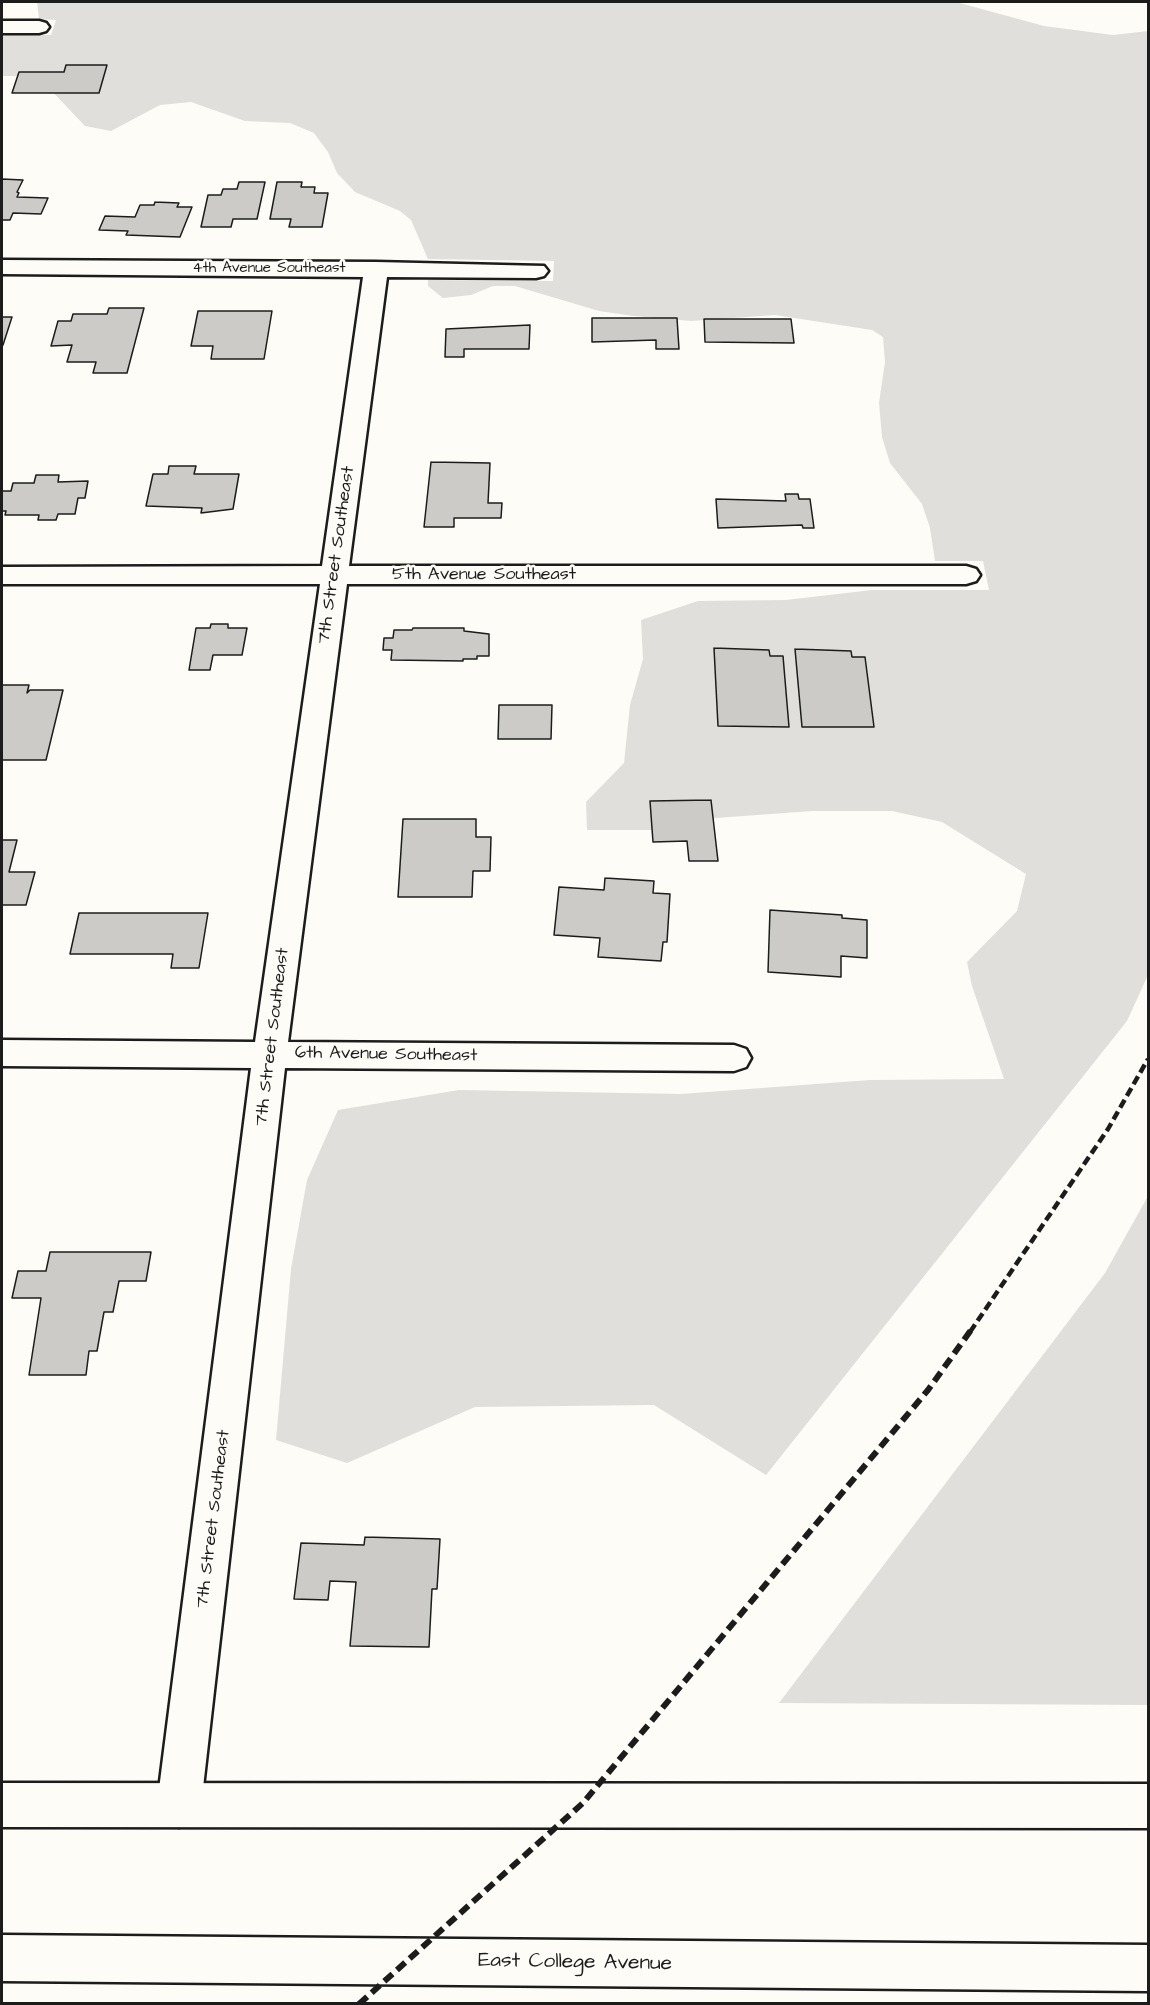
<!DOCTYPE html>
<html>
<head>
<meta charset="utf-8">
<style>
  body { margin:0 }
  #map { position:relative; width:1150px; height:2005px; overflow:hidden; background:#fdfcf7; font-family:"Architects Daughter",sans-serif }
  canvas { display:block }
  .frame { position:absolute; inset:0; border:3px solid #1c1c1c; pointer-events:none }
</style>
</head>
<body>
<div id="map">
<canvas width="1150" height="2005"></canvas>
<div class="frame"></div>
</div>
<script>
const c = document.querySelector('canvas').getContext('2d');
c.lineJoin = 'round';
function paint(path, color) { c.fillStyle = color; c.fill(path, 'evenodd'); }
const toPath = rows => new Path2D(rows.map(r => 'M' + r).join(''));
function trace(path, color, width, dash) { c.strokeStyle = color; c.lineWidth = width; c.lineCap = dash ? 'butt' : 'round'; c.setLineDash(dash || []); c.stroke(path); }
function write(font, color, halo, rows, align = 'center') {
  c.font = font + ' "Architects Daughter",sans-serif'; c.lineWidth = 5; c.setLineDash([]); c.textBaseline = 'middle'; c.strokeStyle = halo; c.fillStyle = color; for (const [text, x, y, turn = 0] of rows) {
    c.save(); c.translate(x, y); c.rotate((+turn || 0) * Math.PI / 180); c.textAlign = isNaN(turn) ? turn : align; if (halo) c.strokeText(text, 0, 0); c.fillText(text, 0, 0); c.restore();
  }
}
const green = toPath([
  [37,2,956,2,1044,26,1113,35,1148,31,1148,975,1127,1021,766,1475,654,1405,475,1407,347,1463,276,1440,291,1269,307,1180,338,1110,459,1090,681,1094,870,1080,1004,1079,972,986,967,962,1017,911,1026,874,942,822,892,811,812,811,716,818,651,830,587,830,586,802,624,763,630,705,643,659,641,620,698,601,786,600,872,590,989,590,983,561,935,561,930,528,922,504,890,463,882,437,879,403,885,362,883,337,872,330,775,315,691,321,634,316,599,311,515,286,493,286,471,295,443,298,428,286,428,280,553,281,554,261,428,259,411,220,400,211,355,192,337,173,328,152,314,133,290,123,245,121,191,102,160,105,111,131,85,126,47,86,25,76,2,76,2,35,51,35,56,20,39,19],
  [1148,1196,1148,1705,779,1703,1105,1273]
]);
const building = toPath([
  [66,65,107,65,99,93,12,93,19,72,64,72,66,65],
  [2,179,23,180,17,192,19,193,17,197,48,198,41,214,13,213,10,220,2,220,2,179],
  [239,182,265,182,257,219,233,219,231,227,201,227,208,195,221,195,223,189,237,189,239,182],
  [277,182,302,182,301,187,315,187,314,193,328,193,322,227,289,227,291,219,270,219,277,182],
  [155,202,179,203,177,207,192,207,180,237,126,235,128,231,99,230,105,216,135,217,140,205,154,205,155,202],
  [109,308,144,308,127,373,93,373,96,362,67,362,72,345,51,346,58,321,71,321,73,314,107,314,109,308],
  [198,311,272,311,264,359,211,359,213,346,191,346,198,311],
  [2,317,12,317,3,345,2,345,2,317],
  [592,318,677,318,679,349,656,349,656,340,592,342,592,318],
  [704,319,791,319,794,343,705,342,704,319],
  [530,325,529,349,464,349,464,357,445,357,446,329,530,325],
  [431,462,490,463,488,503,502,503,501,518,454,518,454,527,424,527,431,462],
  [169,466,196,466,194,474,239,474,233,509,201,513,202,508,146,506,153,474,168,474,169,466],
  [36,475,59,475,58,482,88,481,85,498,78,498,75,514,58,514,56,520,38,520,39,515,5,515,6,511,2,511,2,491,11,491,13,483,34,483,36,475],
  [785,494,798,494,799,499,810,499,814,528,803,528,802,525,718,528,716,499,786,501,785,494],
  [211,624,228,624,228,628,247,628,242,655,213,655,210,670,189,670,196,628,210,628,211,624],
  [413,628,464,628,464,631,489,634,489,656,477,656,477,659,463,659,463,661,391,660,392,650,383,650,384,638,393,638,394,630,412,630,413,628],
  [714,648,769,650,770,656,783,656,789,727,718,726,714,648],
  [795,649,851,651,852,657,865,657,874,727,802,727,795,649],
  [2,685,29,685,27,693,30,690,63,690,46,760,2,760,2,685],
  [499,705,552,705,551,739,498,739,499,705],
  [711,800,718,861,689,861,687,841,653,842,650,801,711,800],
  [403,819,476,819,476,837,491,837,490,871,473,871,472,897,398,897,403,819],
  [2,840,17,840,9,872,35,872,26,905,2,905,2,840],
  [605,878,654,881,653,893,670,894,667,942,663,942,661,961,598,957,600,938,554,935,559,887,604,890,605,878],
  [770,910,842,915,842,918,867,920,867,958,841,956,841,977,768,972,770,910],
  [79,913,208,913,199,968,171,968,173,954,70,954,79,913],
  [50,1252,151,1252,146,1281,119,1281,113,1312,104,1312,97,1351,89,1351,86,1375,29,1375,41,1298,12,1298,18,1271,46,1271,50,1252],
  [365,1537,440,1539,437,1589,432,1589,429,1647,350,1646,356,1582,330,1581,328,1600,294,1599,301,1543,364,1545,365,1537]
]);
const minor = toPath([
  [2,21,39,21,46,23,49,27,46,31,39,33,2,33,2,21],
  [2,260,376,262,544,266,548,271,544,276,536,278,387,277,349,566,966,566,976,569,980,575,976,581,966,584,347,584,288,1042,734,1045,746,1049,751,1058,746,1067,734,1071,285,1068,201,1805,194,1820,179,1827,164,1820,157,1805,251,1068,2,1066,2,1040,255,1042,320,584,2,584,2,567,322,566,363,277,2,274,2,260]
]);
const secondary = toPath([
  [2,1783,1148,1784,1148,1828,2,1827,2,1783],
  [2,1935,1148,1945,1148,1991,2,1981,2,1935]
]);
const railFar1 = toPath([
  [970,1332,1108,1129,1148,1059]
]);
const rail = toPath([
  [359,2004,583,1803,928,1390,971,1330]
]);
const farStreetnames = [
  ["4th Avenue Southeast",269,269]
];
const streetNames = [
  ["7th Street Southeast",337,555,-82],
  ["5th Avenue Southeast",484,575],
  ["7th Street Southeast",273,1037,-83],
  ["6th Avenue Southeast",386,1055,1],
  ["7th Street Southeast",214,1519,-83]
];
const nearStreetnames = [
  ["East College Avenue",575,1963,1]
];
paint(green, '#e0dfdb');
paint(building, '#cccbc8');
trace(building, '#1c1c1c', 1.5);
trace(minor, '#1c1c1c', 5);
trace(secondary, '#1c1c1c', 5);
paint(minor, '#fdfcf7');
paint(secondary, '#fdfcf7');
trace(railFar1, '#1c1c1c', 4.5, [9, 4.5]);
trace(rail, '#1c1c1c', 6, [11, 6]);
write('15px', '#1c1c1c', '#fdfcf7', farStreetnames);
write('18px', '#1c1c1c', '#fdfcf7', streetNames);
write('21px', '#1c1c1c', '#fdfcf7', nearStreetnames);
</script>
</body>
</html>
